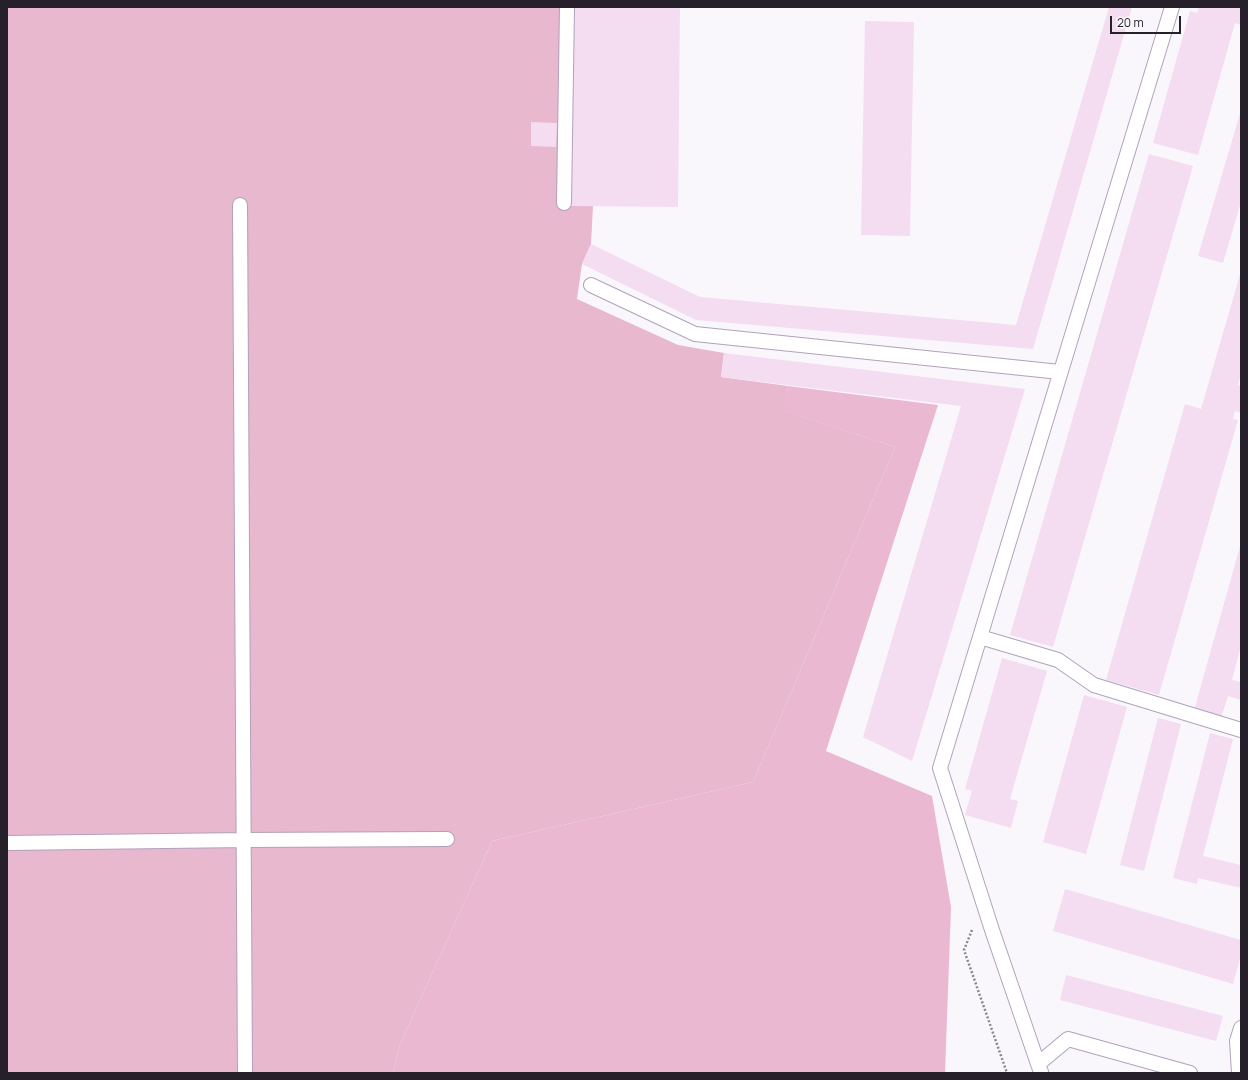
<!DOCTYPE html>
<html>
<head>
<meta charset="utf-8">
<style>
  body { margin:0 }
  #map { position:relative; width:1248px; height:1080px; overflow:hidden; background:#faf7fc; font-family:Manrope,sans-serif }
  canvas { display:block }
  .frame { position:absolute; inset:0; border:8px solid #252029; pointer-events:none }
  .scale { position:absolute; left:1110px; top:16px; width:71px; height:18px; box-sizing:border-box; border:2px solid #252029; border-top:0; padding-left:5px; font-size:12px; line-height:14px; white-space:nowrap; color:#252029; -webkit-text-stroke:3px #faf7fc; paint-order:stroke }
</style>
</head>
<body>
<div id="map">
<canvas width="1248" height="1080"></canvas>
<div class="frame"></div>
<div class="scale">20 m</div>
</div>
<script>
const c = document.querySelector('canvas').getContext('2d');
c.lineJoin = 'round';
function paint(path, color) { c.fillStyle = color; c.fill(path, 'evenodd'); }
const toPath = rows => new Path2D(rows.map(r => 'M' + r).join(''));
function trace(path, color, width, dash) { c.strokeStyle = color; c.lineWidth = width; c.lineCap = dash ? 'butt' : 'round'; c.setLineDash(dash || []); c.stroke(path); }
const green = toPath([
  [7,7,570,7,593,206,591,244,582,264,577,299,678,345,724,353,721,377,788,386,785,411,895,447,753,782,492,841,400,1044,393,1073,7,1073]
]);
const forest = toPath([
  [788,386,938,405,826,751,932,796,951,907,945,1073,393,1073,400,1044,492,841,753,782,895,447,784,411]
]);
const building = toPath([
  [570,7,680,7,678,207,569,206],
  [1109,7,1132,7,1033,349,696,320,582,264,591,244,700,297,1016,325],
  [1199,7,1241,7,1241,25,1235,23,1198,155,1153,143,1190,11,1197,13],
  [865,21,914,22,910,236,861,235],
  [1241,110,1241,202,1223,263,1198,256],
  [531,122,557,123,556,147,531,146],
  [1149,154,1193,166,1053,647,1010,635],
  [1241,271,1241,374,1238,385,1241,386,1241,413,1235,411,1233,419,1238,420,1159,695,1106,680,1185,404,1201,409],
  [724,353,1025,389,912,761,863,737,961,406,721,377],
  [1241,543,1241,646,1232,680,1241,682,1241,700,1228,696,1220,721,1193,714],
  [1002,658,1047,671,1010,799,1018,801,1011,828,965,815,972,791,965,789],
  [1084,695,1127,707,1086,854,1043,842],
  [1158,718,1181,724,1144,871,1120,865],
  [1210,733,1233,739,1203,856,1241,865,1241,888,1198,878,1197,884,1173,878],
  [1065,889,1241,940,1241,955,1233,984,1053,931],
  [1066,975,1223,1016,1216,1041,1060,1000]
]);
const path = toPath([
  [972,930,964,950,1007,1073]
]);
const service = toPath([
  [564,203,567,7],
  [240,205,245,1073],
  [591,285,695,334,1060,372],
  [980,637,1058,660,1094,685,1241,730],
  [7,843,245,840,447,839],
  [1038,1064,992,930,940,768,1172,7],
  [1041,1072,1038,1064,1068,1039,1190,1073],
  [1239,1073,1237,1041,1241,1028]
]);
paint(green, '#e7b8ce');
paint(forest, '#eab8d0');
paint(building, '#f4dcf1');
trace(service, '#b1a2bb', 16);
trace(path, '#8a868d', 2.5, [2, 2]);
trace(service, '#fff', 14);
</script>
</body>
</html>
